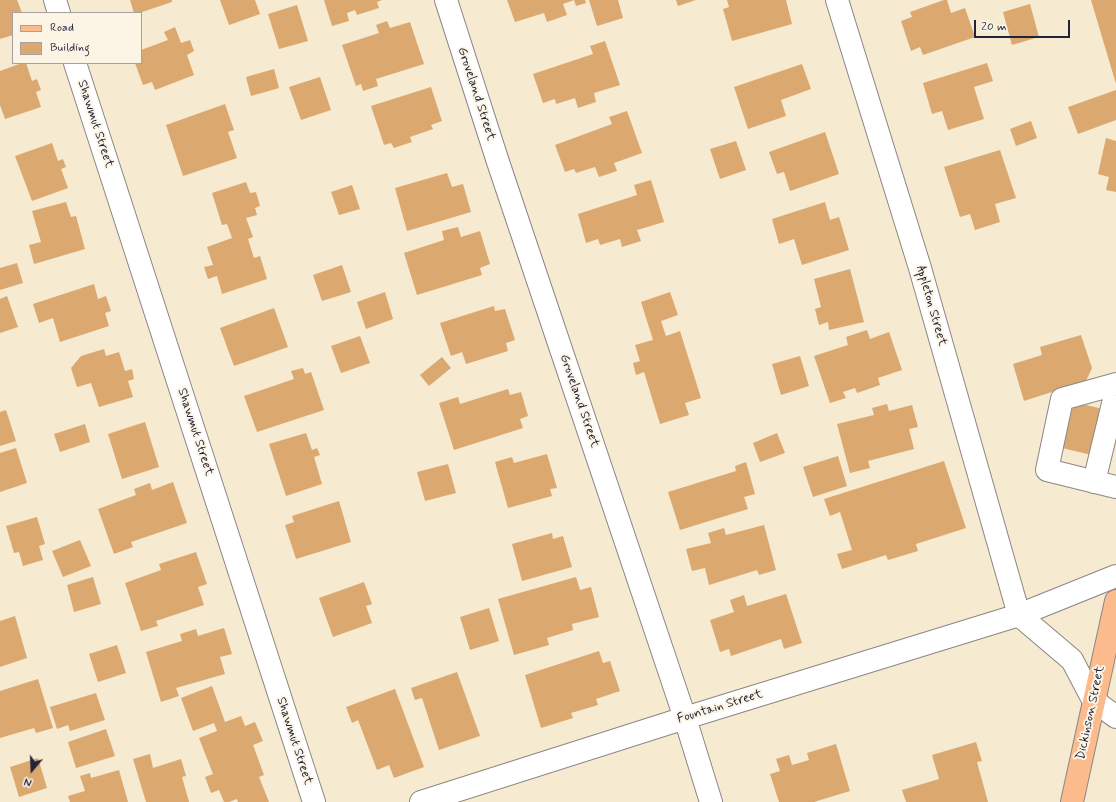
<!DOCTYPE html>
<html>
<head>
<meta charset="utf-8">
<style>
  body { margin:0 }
  #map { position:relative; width:1116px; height:802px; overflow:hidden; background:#f6ead1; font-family:Mynerve,sans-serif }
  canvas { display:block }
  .legend { position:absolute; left:12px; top:12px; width:130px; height:52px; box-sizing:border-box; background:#fcf5e5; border:1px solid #a5a1a1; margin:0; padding:5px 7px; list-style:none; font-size:12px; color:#22223b }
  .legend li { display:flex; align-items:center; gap:8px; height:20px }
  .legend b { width:20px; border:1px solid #a5a1a1 }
  .north { position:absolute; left:12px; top:750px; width:40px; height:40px; -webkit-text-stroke:3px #fcf5e5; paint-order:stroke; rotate:199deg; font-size:11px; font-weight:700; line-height:16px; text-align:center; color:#22223b }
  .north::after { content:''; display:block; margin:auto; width:14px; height:18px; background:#22223b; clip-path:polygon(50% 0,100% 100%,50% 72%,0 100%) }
  .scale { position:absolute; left:974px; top:20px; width:96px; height:18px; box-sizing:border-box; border:2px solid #22223b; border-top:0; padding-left:5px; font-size:12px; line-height:14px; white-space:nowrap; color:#22223b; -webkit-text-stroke:3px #fcf5e5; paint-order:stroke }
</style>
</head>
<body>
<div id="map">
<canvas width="1116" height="802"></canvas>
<ul class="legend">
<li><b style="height:5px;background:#fbbb8d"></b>Road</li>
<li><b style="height:11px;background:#dba870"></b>Building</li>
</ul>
<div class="north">N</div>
<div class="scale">20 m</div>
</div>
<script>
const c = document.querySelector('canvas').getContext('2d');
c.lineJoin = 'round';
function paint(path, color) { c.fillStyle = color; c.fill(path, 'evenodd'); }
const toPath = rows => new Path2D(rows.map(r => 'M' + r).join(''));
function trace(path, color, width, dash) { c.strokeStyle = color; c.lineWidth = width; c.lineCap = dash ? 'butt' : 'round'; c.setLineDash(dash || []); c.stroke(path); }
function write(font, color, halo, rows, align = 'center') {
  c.font = font + ' Mynerve,sans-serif'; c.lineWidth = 4; c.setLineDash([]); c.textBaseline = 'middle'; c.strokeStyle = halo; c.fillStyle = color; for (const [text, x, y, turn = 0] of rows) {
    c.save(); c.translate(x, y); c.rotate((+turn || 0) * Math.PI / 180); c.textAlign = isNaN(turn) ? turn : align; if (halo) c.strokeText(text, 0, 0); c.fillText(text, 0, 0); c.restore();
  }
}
const building = toPath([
  [0,0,17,0,22,13,13,13,13,35,0,39],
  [130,0,172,0,172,2,139,13,134,13],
  [220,0,255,0,260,14,229,25],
  [324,0,382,0,377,2,379,8,357,15,355,10,347,13,349,21,332,26],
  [507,0,585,0,586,3,576,6,574,0,563,4,567,15,547,22,544,13,515,22],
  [589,0,618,0,623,18,597,26],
  [676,0,696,0,678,6],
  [727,0,786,0,792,24,732,41,723,9,729,7],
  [944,0,947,0,951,13,965,8,975,37,923,55,920,47,911,51,901,21,912,17,910,12],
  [1091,0,1116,0,1116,84],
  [1030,4,1039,37,1012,45,1003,12],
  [297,5,308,41,279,49,268,14],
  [387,21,390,28,410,22,424,64,376,79,378,86,363,91,361,84,356,86,342,45,379,33,376,25],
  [175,27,181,43,190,40,194,51,187,55,194,75,155,90,152,82,143,85,135,63,141,63,141,50,168,40,164,32],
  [605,41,620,85,594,93,596,102,578,108,575,98,556,104,555,99,543,103,533,74,593,54,590,46],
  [22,63,26,63,32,81,37,79,41,90,36,92,41,107,5,119,0,105,0,71],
  [987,63,993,81,974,87,984,119,948,130,942,111,932,114,923,83],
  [802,64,811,89,781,100,786,116,748,129,734,87],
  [274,69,279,88,251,96,246,77],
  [320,77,331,110,301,120,289,87],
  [431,87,442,121,431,125,433,129,410,137,412,142,394,148,391,143,384,145,371,106],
  [1116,90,1116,120,1078,134,1068,107],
  [225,104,234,130,228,132,237,158,183,176,166,125],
  [627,111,642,153,614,163,617,171,599,177,595,167,576,173,574,169,565,172,555,145,612,124,609,117],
  [1031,121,1037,138,1016,146,1010,129],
  [825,132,839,174,790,191,784,172,777,174,769,152],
  [1106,138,1116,141,1116,192,1106,190,1109,177,1098,174],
  [736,141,746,170,720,179,710,149],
  [52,143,58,161,63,159,66,167,61,169,68,188,32,201,15,156],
  [1000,150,1016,198,995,204,1000,222,975,230,970,214,960,217,944,167],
  [447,173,452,187,463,184,471,212,407,231,395,188],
  [651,180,664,222,637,230,641,241,622,247,620,239,600,245,598,239,586,243,578,214,637,195,634,185],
  [246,182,250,193,256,192,260,206,255,208,257,215,246,218,253,237,248,239,254,258,260,256,267,279,222,294,217,276,208,279,204,267,213,265,207,247,232,238,227,224,222,225,212,193],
  [352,185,360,209,339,215,331,192],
  [66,202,71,217,76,216,85,249,34,264,29,245,41,242,32,211],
  [825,202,830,220,839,217,849,250,802,265,794,239,779,244,772,219],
  [458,227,461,237,480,231,490,264,480,268,482,275,417,295,404,253,444,240,442,231],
  [17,263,23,283,0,290,0,268],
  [342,265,351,292,322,301,313,275],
  [850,269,864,322,829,330,828,322,819,325,815,309,821,307,814,279],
  [94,284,98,299,106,296,111,311,105,313,109,326,60,342,53,318,39,323,33,304],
  [385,292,393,319,366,329,357,302],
  [670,292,678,315,661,321,666,336,680,331,701,398,685,403,689,415,660,424,644,372,636,375,633,363,640,361,635,345,653,340,641,302],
  [7,296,18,327,0,333,0,299],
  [494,306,495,311,505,309,515,340,506,343,508,351,466,364,462,352,451,356,440,323],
  [274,308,288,347,234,366,220,328],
  [867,330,870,339,889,332,902,370,878,378,880,385,857,393,855,388,843,392,846,398,830,403,814,356,848,345,846,337],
  [1081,335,1092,368,1086,381,1024,401,1013,364,1042,355,1040,347],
  [360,336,370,363,341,373,331,346],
  [104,349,106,356,119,352,125,371,132,369,134,379,128,381,133,397,99,407,91,383,77,387,71,368,81,356],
  [800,356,809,386,781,395,772,364],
  [442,357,451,368,429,386,420,375],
  [303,368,305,374,311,372,324,410,257,432,244,396,294,379,291,371],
  [508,389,510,395,521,392,528,416,520,419,523,428,454,450,439,403,458,397,460,404],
  [1074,402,1107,410,1096,456,1062,448],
  [887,404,889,411,912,405,918,427,909,429,914,449,868,461,870,468,850,473,837,424,874,415,872,408],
  [6,410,16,441,0,446,0,412],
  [145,422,159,467,122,479,108,434],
  [85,424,90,442,60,452,54,434],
  [306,433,312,450,317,448,320,455,314,457,322,484,286,496,269,444],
  [777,433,785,453,760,462,753,443],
  [16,448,27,483,0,492,0,453],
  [547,454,557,488,550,489,552,496,508,508,495,462,512,457,514,463],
  [838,456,847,486,813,497,803,467],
  [944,461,966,528,916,544,918,551,888,560,886,555,842,569,837,554,852,550,840,512,830,516,824,499],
  [746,462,755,494,744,497,748,509,680,530,668,492,736,471,735,466],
  [448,464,456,493,425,501,417,472],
  [173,482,187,523,131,542,133,547,114,554,98,509,136,495,134,489,150,483,152,490],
  [339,501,351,542,296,559,285,525,294,522,292,516],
  [37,517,45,544,39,546,43,560,23,566,19,552,14,553,6,526],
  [764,525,776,570,759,575,757,570,709,585,705,568,692,571,686,549,711,543,708,533,724,528,726,535],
  [552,533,553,539,563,536,572,567,522,581,512,544],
  [80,540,91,566,63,577,52,551],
  [196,552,207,584,198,587,204,605,156,621,158,626,141,631,125,583,161,570,159,564],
  [93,577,101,604,74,612,67,585],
  [576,577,580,590,591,587,599,617,572,624,573,630,547,638,549,645,514,655,498,599],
  [364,582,372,604,366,606,372,623,333,637,319,598],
  [786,594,802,643,784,649,781,639,731,656,729,649,720,652,710,620,734,612,730,600,744,595,747,606],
  [489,608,499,641,470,650,460,617],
  [15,616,27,658,0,667,0,621],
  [224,628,232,654,220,657,225,674,176,688,179,696,161,702,146,652,182,641,180,634,196,629,198,636],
  [117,645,126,673,98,682,89,654],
  [599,651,603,663,610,661,620,691,596,699,598,705,571,713,573,718,541,728,525,675],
  [457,672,480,736,439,750,422,698,415,700,411,688],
  [38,679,53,728,36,733,34,728,0,738,0,691],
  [212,686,225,722,241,716,245,726,255,722,263,741,253,745,264,775,259,777,269,802,238,802,237,799,229,802,224,802,219,790,211,793,205,777,213,774,199,738,217,731,214,723,193,731,181,698],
  [395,689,424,767,394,778,389,765,377,770,358,720,352,723,346,707],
  [96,693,105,720,70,731,68,725,57,729,50,707],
  [106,729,115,756,76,768,68,742],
  [976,742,982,761,977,762,988,802,906,802,902,790,939,779,932,755],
  [836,744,850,791,814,802,779,802,770,774,780,771,776,759,789,755,792,765,809,760,807,753],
  [150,754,153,768,181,759,186,776,182,777,189,802,146,802,133,759],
  [38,758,47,788,19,797,10,767],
  [119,770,128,802,70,802,68,796,85,791,80,776,90,773,91,778]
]);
const minor = toPath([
  [55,0,59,13],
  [446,0,498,162,685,718,711,802],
  [837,0,920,268,1019,615],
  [75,63,314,802],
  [1116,384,1062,399,1047,470,1116,487],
  [1094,482,1116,391],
  [1019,615,1072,660,1093,700,1116,717],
  [421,802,685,718,1019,615,1116,576]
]);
const major = toPath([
  [1072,802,1116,601]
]);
const streetNames = [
  ["Groveland Street",476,94,72],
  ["Shawmut Street",95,124,72],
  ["Appleton Street",931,306,74],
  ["Groveland Street",579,401,71],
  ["Shawmut Street",195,432,72],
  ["Fountain Street",720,707,-17],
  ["Dickinson Street",1091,713,-78],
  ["Shawmut Street",294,741,72]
];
paint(building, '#dba870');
trace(minor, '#8c8686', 24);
trace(major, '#8c8686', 24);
trace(minor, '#fff', 22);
trace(major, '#fbbb8d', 22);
write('13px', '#22223b', '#fcf5e5', streetNames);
</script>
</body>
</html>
